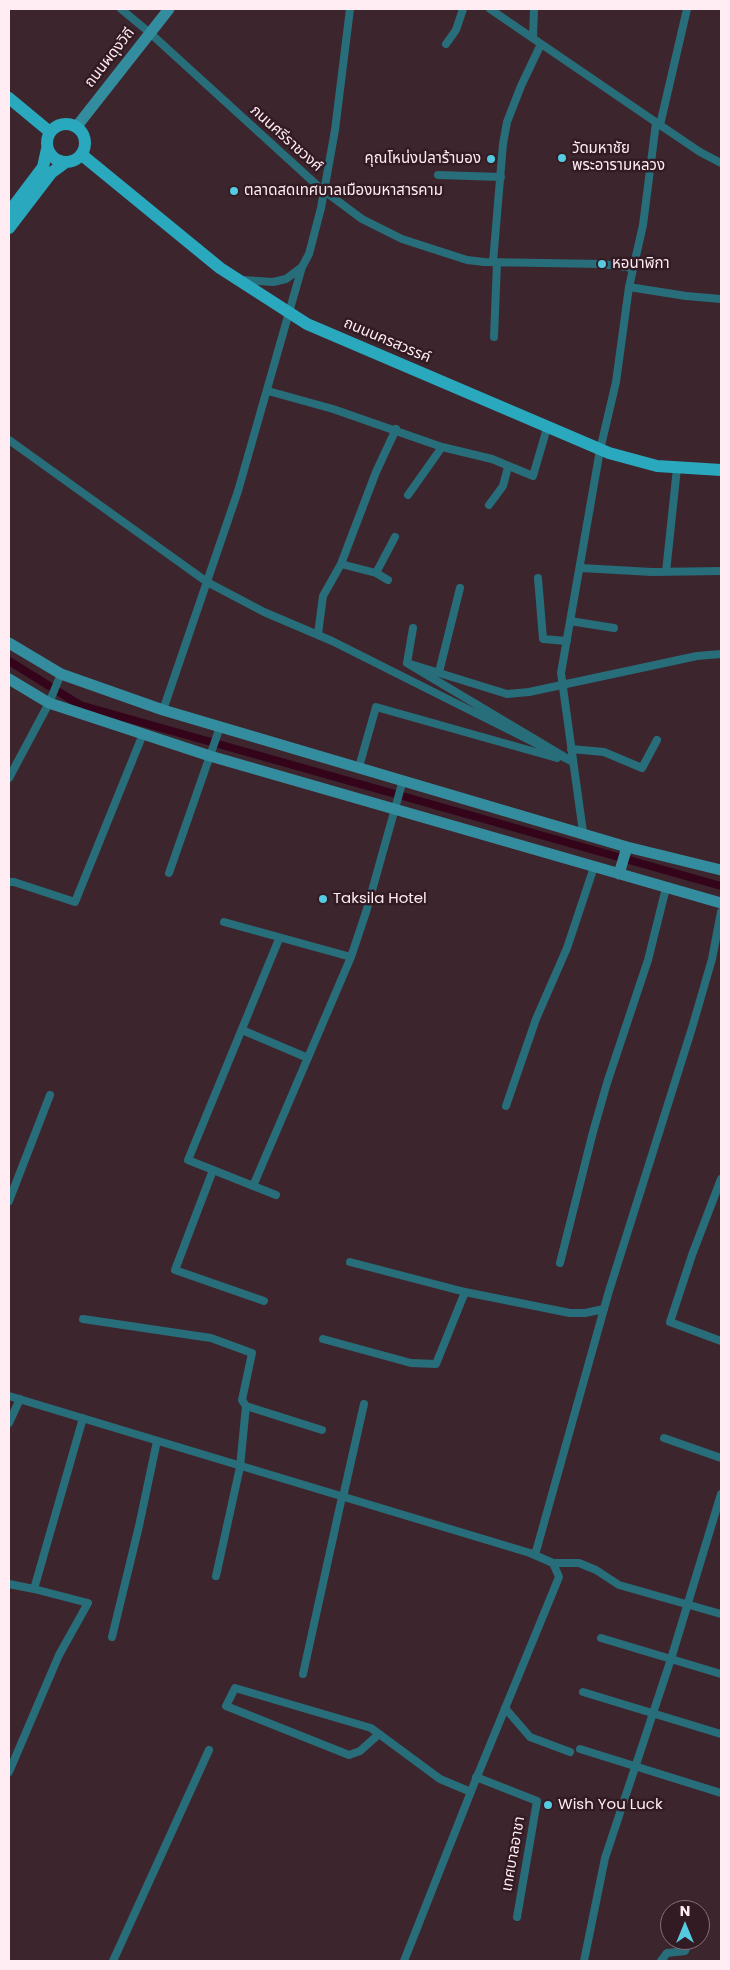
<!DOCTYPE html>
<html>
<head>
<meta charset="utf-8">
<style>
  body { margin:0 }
  #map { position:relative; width:730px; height:1970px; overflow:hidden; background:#3d252d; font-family:Poppins,sans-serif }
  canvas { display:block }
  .frame { position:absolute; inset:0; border:10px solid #ffedf3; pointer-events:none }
  .north { position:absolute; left:660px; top:1900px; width:50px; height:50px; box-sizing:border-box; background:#331b24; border:1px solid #856f77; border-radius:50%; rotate:0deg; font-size:14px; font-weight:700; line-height:20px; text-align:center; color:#ffedf3 }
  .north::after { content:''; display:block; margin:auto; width:18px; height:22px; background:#55cae0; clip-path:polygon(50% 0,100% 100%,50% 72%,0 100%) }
</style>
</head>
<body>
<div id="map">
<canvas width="730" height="1970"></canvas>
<div class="frame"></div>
<div class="north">N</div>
</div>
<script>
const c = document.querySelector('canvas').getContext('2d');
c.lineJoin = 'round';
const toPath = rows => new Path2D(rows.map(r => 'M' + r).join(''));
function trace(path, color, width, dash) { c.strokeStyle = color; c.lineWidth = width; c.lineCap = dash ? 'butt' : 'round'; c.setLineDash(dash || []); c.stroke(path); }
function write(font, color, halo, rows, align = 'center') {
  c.font = font + ' Poppins,"Noto Sans Thai",sans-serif'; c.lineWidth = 5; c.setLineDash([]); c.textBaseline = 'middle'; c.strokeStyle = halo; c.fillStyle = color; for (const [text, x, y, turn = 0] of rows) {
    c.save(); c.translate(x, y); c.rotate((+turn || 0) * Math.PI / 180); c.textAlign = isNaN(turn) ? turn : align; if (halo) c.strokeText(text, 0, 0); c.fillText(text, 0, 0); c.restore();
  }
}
const canal = toPath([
  [9,661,80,705,721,886]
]);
const street = toPath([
  [121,9,150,33,319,187,362,219,402,239,467,260,484,262,602,264,633,268],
  [490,9,660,125,700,152,721,163],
  [533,38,534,9],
  [446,44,456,30,463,9],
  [660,125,687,9],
  [438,175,501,177],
  [493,262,503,144,507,122,521,86,541,44],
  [243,280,273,282,286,279,302,267],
  [629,287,686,296,721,299],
  [494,337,497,263],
  [268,391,333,409,442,447,492,459,533,476,547,428],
  [9,440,207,582,264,612,332,641,573,762,407,663,507,694,529,692,697,656,721,654],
  [408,495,442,447],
  [489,505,503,486,508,467],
  [341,564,376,573,388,580],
  [581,568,652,572,721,571],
  [666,572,677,468],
  [376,573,395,537],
  [538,578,543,639,567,641],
  [570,621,614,628],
  [318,634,323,596,341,564,376,472,396,429],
  [407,663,413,628],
  [439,672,460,588],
  [163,710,238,491,302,267,309,254,321,208,335,130,350,9],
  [571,749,604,752,642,768,657,740],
  [359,767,376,707,557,758],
  [9,778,49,703,61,674],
  [583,832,561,673,600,450,616,382,629,287,643,225,656,123],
  [169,873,220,727],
  [9,882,14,882,75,902,143,734],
  [224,922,351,957],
  [242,1030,308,1058],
  [506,1106,536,1019,567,948,594,867],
  [213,1170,175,1270,264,1301],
  [721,1179,692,1255,670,1322,721,1341],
  [253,1186,351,957,366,912,403,780],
  [276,1195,188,1160,279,939],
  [9,1201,50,1095],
  [350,1262,465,1292,570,1313,585,1313,604,1309],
  [560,1263,593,1132,607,1083,648,960,666,888],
  [83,1319,211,1338,252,1353,242,1400,246,1406,240,1467,216,1576],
  [323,1339,411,1363,436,1364,465,1292],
  [9,1396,530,1553,553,1563,559,1577,474,1784,404,1961],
  [246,1406,322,1430],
  [9,1423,20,1399],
  [664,1438,721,1458],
  [343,1497,364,1404],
  [535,1555,609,1291,692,1028,712,959,721,912],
  [553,1563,579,1563,596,1570,619,1585,721,1614],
  [9,1584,34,1589],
  [112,1637,139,1526,157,1441],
  [601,1638,721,1674],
  [303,1674,342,1497],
  [583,1692,721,1734],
  [505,1708,530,1737,570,1752],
  [379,1734,360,1751,349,1755,226,1706,235,1688,371,1728,440,1779,471,1792],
  [580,1749,721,1793],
  [9,1772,59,1655,88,1603,34,1589,83,1418],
  [476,1777,537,1801,517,1917],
  [113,1961,209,1750],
  [584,1961,605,1858,671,1659,721,1494],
  [661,1961,667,1953,685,1951,690,1940]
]);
const secondary = toPath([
  [77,126,169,9],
  [9,643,61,674,163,710,627,847,721,870],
  [9,679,49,703,210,756,721,903],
  [619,874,627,847]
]);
const primary = toPath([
  [9,98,50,132],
  '47 143a19 19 0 1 1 38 0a19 19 0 1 1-38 0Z',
  [82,155,220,268,307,324,609,453,657,466,721,470],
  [9,212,43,167,47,149],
  [9,228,51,173,66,162]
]);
const markers = [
  [562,158,5,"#55cae0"],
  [491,159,5,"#55cae0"],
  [234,191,5,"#55cae0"],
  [602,264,5,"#55cae0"],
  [323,899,5,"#55cae0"],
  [548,1805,5,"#55cae0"]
];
const streetNames = [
  ["ถนนผดุงวิถี",110,58,-52],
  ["ภนนศรีราชวงศ์",286,139,42],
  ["ถนนนครสวรรค์",387,341,23],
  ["เทศบาลอาชา",514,1854,-80]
];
const poiNames = [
  ["วัดมหาชัย",572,149],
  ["พระอารามหลวง",572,166],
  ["คุณโหน่งปลาร้าบอง",481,159,"right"],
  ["ตลาดสดเทศบาลเมืองมหาสารคาม",244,191],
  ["หอนาฬิกา",612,264],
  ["Taksila Hotel",333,899],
  ["Wish You Luck",558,1805]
];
trace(canal, '#34041b', 8);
trace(street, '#276d7a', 8);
trace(secondary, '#348d9e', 11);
trace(primary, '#29a8be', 12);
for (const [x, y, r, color] of markers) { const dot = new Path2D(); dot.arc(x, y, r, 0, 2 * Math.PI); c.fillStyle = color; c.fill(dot); trace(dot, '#331b24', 2); }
write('15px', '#ffedf3', '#331b24', streetNames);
write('15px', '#ffedf3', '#331b24', poiNames, 'left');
</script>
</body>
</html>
